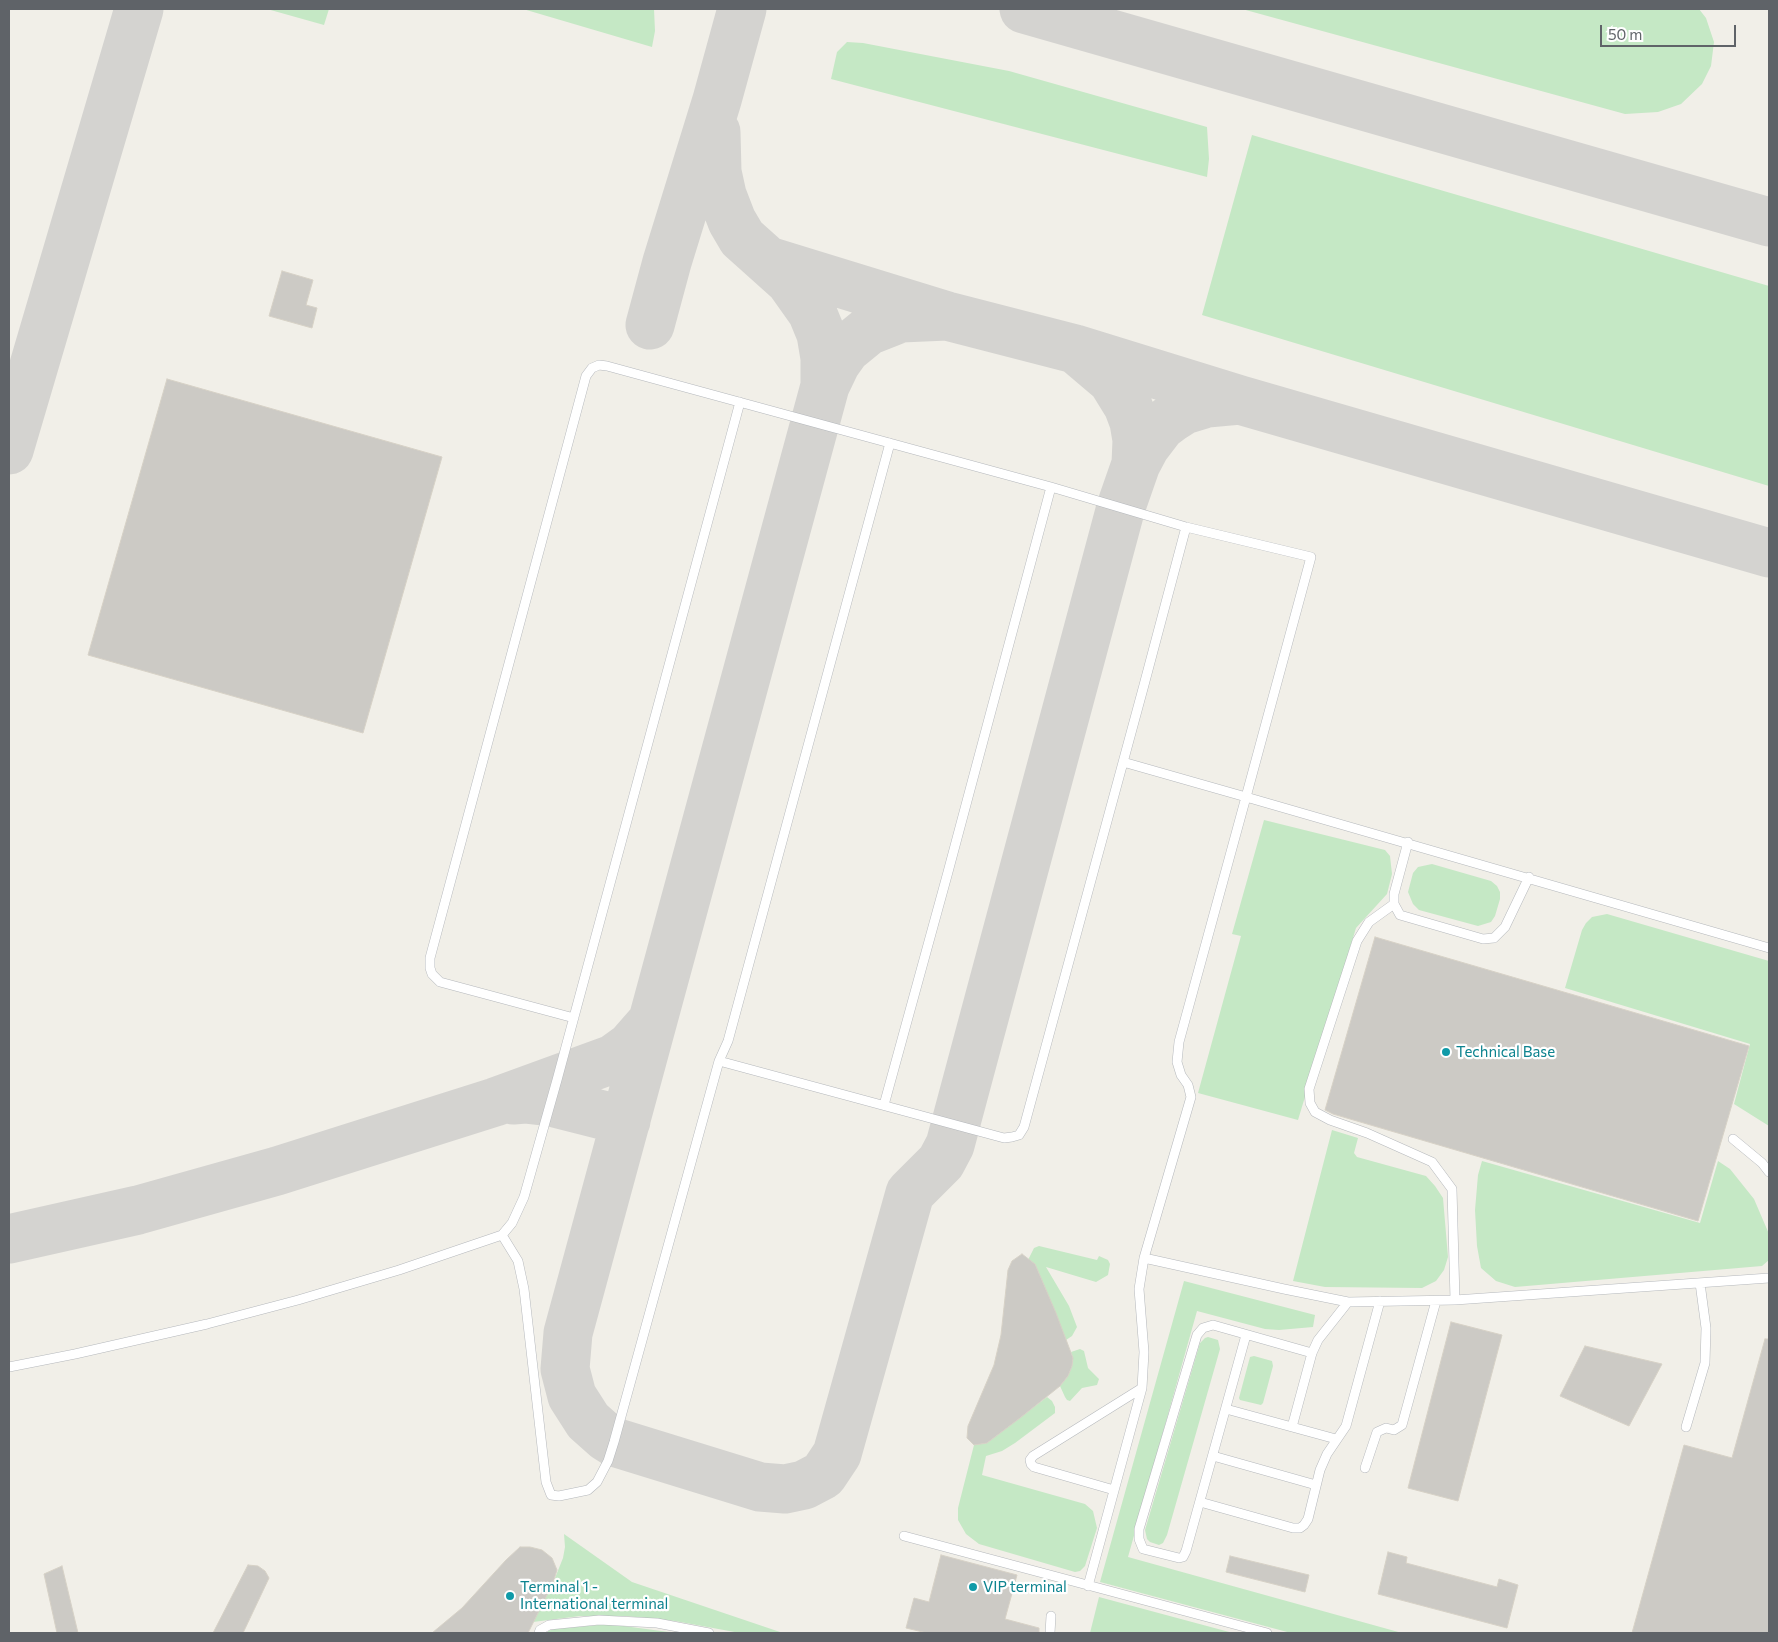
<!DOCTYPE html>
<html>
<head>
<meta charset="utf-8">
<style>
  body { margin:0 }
  #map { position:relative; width:1778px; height:1642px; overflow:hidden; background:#f1efe8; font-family:Commissioner,sans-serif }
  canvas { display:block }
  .frame { position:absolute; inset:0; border:10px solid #5f6368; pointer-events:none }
  .scale { position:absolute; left:1600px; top:25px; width:136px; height:22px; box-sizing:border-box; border:2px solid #5f6368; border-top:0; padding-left:6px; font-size:15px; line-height:18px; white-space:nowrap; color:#5f6368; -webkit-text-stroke:4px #fff; paint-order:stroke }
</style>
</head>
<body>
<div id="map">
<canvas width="1778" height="1642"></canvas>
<div class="frame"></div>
<div class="scale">50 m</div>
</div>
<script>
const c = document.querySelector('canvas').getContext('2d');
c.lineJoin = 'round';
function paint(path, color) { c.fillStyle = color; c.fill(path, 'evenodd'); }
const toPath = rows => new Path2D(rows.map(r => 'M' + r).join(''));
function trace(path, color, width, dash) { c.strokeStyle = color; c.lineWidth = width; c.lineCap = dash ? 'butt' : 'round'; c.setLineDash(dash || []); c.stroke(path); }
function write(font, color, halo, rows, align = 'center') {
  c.font = font + ' Commissioner,sans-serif'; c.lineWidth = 4.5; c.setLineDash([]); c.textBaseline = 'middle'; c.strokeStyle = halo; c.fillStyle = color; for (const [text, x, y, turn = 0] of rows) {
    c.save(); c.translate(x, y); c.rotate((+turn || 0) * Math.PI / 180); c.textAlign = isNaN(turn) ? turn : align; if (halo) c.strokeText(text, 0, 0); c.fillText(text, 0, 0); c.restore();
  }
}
const green = toPath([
  [267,9,329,9,324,25],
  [523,9,654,9,655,31,652,47],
  [1242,9,1699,9,1706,18,1714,42,1711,66,1702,84,1681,104,1658,112,1625,114],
  [847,42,863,43,1009,71,1207,127,1209,159,1207,177,831,79,837,52],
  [1252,135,1769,286,1769,486,1202,315],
  [1264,820,1385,850,1390,856,1392,874,1387,894,1356,928,1298,1120,1198,1093,1241,936,1232,934],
  [1432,864,1491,881,1497,886,1500,892,1500,899,1495,916,1491,922,1478,926,1419,910,1413,904,1408,892,1413,873,1418,867],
  [1607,914,1769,961,1769,1126,1734,1104,1750,1044,1565,988,1582,930,1586,923,1592,917],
  [1332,1130,1358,1138,1354,1153,1357,1157,1426,1176,1435,1186,1443,1198,1448,1257,1444,1270,1436,1281,1422,1288,1325,1287,1293,1281],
  [1482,1161,1700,1223,1718,1161,1730,1169,1754,1199,1769,1234,1769,1260,1762,1266,1515,1287,1496,1281,1481,1268,1477,1246,1475,1210,1478,1175],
  [1039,1246,1097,1260,1099,1256,1108,1260,1110,1264,1108,1275,1096,1282,1046,1267,1069,1306,1077,1327,1072,1336,1066,1340,1035,1264,1028,1260,1034,1248],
  [1184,1281,1315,1315,1313,1327,1279,1330,1265,1329,1197,1311,1128,1557,1402,1633,1291,1633,1100,1582],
  [1208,1337,1218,1340,1220,1349,1167,1535,1163,1543,1159,1545,1150,1542,1147,1539,1145,1530,1200,1343,1205,1338],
  [1080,1349,1084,1351,1088,1368,1099,1379,1097,1385,1082,1388,1070,1401,1067,1400,1065,1397,1060,1386,1068,1376,1072,1366,1073,1358,1071,1352],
  [1254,1356,1272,1361,1273,1366,1263,1403,1261,1405,1240,1400,1239,1398,1250,1357],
  [1047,1397,1052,1401,1055,1407,1055,1413,1015,1443,1002,1451,986,1456,982,1475,1085,1504,1093,1511,1097,1528,1085,1566,1080,1571,1075,1572,979,1544,966,1534,958,1520,958,1508,974,1445,987,1443],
  [564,1534,632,1582,783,1633,740,1633,675,1621,626,1616,580,1616,533,1622,553,1583,563,1558,565,1547],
  [1099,1597,1233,1633,1090,1633],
  [609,1624,676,1633,548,1633,548,1631,554,1629]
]);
const taxiway = toPath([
  [1024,9,1769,222],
  [716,132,717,172,722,195,732,221,742,238,790,281,812,312,821,334,825,358,825,386],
  [768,261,947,316,1075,349,1240,400,1769,553],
  [947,316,901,318,868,331,846,349,836,363,825,386,568,1333,565,1369,572,1396,588,1421,606,1437,614,1442,760,1487,785,1489,804,1485,823,1475,837,1454,910,1193,941,1162,950,1145,1121,507,1136,464,1145,447,1161,426,1173,417,1184,410,1207,403,1240,400],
  [650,325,667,262,717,100,742,9],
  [1079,352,1112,380,1128,406,1134,422,1137,440,1136,464],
  [9,450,139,9],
  [513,1100,525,1099,551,1102,626,1121],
  [9,1239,138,1210,277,1171,495,1102,613,1059,631,1046,652,1022]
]);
const building = toPath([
  [282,271,313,280,306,305,317,308,312,328,269,316,282,271],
  [167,379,442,457,363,733,88,655,167,379],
  [1375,937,1749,1046,1698,1221,1333,1114,1325,1110,1375,937],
  [1022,1254,1035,1264,1056,1313,1073,1358,1072,1366,1068,1376,1060,1386,1020,1418,987,1443,974,1445,967,1438,968,1426,994,1365,1001,1335,1008,1270,1012,1261,1022,1254],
  [1451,1322,1502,1335,1458,1501,1408,1488,1451,1322],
  [1765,1339,1769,1339,1769,1633,1632,1633,1684,1445,1732,1458,1765,1339],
  [1585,1346,1662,1364,1629,1426,1560,1396,1585,1346],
  [520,1547,530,1547,542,1550,552,1558,557,1570,553,1583,528,1633,432,1633,462,1608,506,1560,520,1547],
  [1388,1552,1407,1557,1406,1563,1497,1587,1499,1579,1518,1585,1507,1628,1378,1594,1388,1552],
  [941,1555,1017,1575,1005,1619,1039,1628,1039,1633,927,1633,906,1628,914,1598,929,1602,941,1555],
  [1230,1556,1309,1575,1305,1592,1226,1572,1230,1556],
  [248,1565,258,1566,265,1571,269,1578,243,1633,213,1633,248,1565],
  [62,1566,78,1633,57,1633,44,1574,62,1566]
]);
const service = toPath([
  [1408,842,1394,894,1394,904,1400,915,1483,939,1494,938,1505,927,1529,877],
  [1394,904,1369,922,1357,941,1309,1089,1310,1103,1315,1112,1330,1120,1367,1133,1432,1162,1452,1189,1455,1300,1348,1302,1284,1289,1144,1258,1191,1097,1188,1085,1181,1075,1177,1062,1179,1042,1246,797,1769,948],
  [574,1018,440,982,432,974,430,968,430,958,586,376,592,368,599,365,607,366,1051,487,1186,527,1311,557,1246,797,1123,762],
  [719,1061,1004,1138,1012,1137,1019,1135,1024,1127,1144,685,1186,527],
  [884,1105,948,872,1051,487],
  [1733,1139,1762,1163,1769,1172],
  [502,1235,518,1261,524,1289,546,1482,551,1495,559,1496,588,1490,597,1482,608,1461,614,1442,719,1061,728,1041,890,443],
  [1455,1300,1769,1278],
  [1246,1335,1186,1551,1183,1557,1179,1558,1143,1549,1139,1539,1139,1529,1197,1335,1203,1328,1213,1325,1312,1353],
  [9,1367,75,1354,207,1324,298,1300,399,1270,502,1235,512,1223,524,1197,557,1080,740,402],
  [1226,1409,1336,1439],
  [1292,1427,1312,1353,1318,1340,1348,1302],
  [1686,1427,1705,1363,1706,1328,1700,1283],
  [1213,1456,1316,1485],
  [1365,1468,1377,1432,1386,1428,1394,1430,1402,1425,1436,1301],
  [1114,1490,1034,1467,1031,1464,1030,1460,1033,1456,1142,1388],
  [1200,1502,1293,1528,1300,1528,1304,1525,1308,1519,1320,1470,1327,1454,1346,1426,1380,1301],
  [904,1536,1267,1633],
  [1088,1586,1142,1388,1144,1352,1139,1289,1144,1258],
  [539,1633,540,1630,549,1625,599,1620,657,1623,709,1633],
  [1050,1633,1051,1616]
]);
const markers = [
  [1446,1052,5,"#0f9aa8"],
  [973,1587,5,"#0f9aa8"],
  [510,1596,5,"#0f9aa8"]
];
const cultureNames = [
  ["Technical Base",1456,1052],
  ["Terminal 1 -",520,1587],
  ["International terminal",520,1604],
  ["VIP terminal",983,1587]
];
paint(green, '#c5e8c5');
trace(taxiway, '#d4d3d0', 49);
paint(building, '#cccac5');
trace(building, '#d6d1c6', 1);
trace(service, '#b5b8bc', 10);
trace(service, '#fff', 9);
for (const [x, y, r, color] of markers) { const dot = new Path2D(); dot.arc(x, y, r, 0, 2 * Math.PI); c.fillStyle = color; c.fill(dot); trace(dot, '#fff', 2); }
write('15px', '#0d838f', '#fff', cultureNames, 'left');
</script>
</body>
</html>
